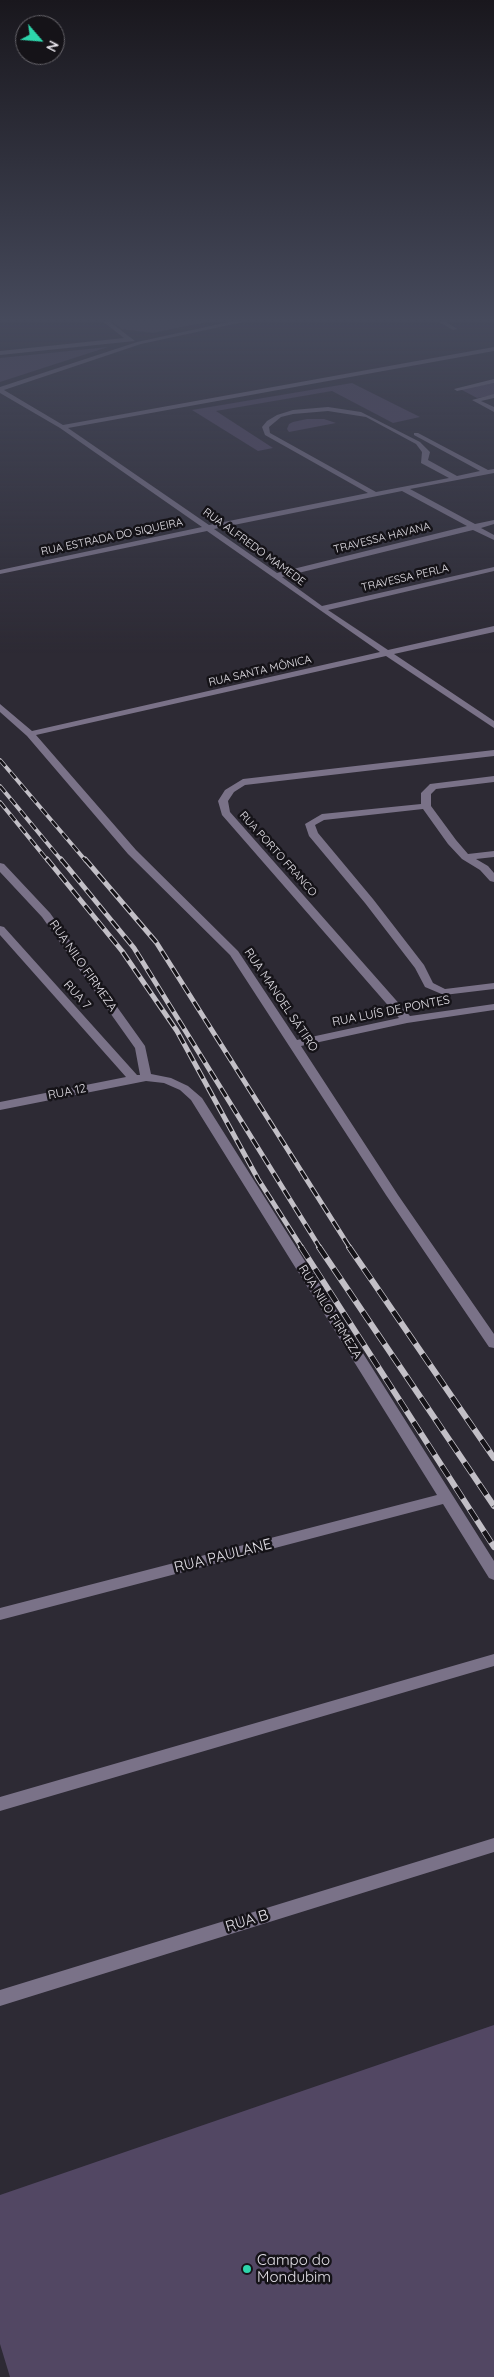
<!DOCTYPE html>
<html>
<head>
<meta charset="utf-8">
<style>
  body { margin:0 }
  #map { position:relative; width:494px; height:2377px; overflow:hidden; background:#2d2a34; font-family:Quicksand,sans-serif }
  canvas { display:block }
  .north { position:absolute; left:15px; top:15px; width:50px; height:50px; box-sizing:border-box; background:#151318; border:1px solid #67656b; border-radius:50%; rotate:117deg; font-size:14px; font-weight:700; line-height:20px; text-align:center; color:#e3e0e7 }
  .north::after { content:''; display:block; margin:auto; width:18px; height:22px; background:#2dd5ab; clip-path:polygon(50% 0,100% 100%,50% 72%,0 100%) }
</style>
</head>
<body>
<div id="map">
<canvas width="494" height="2377"></canvas>
<div class="north">N</div>
</div>
<script>
const c = document.querySelector('canvas').getContext('2d');
c.lineJoin = 'round';
function paint(path, color) { c.fillStyle = color; c.fill(path, 'evenodd'); }
const toPath = rows => new Path2D(rows.map(r => 'M' + r).join(''));
function trace(path, color, width, dash) { c.strokeStyle = color; c.lineWidth = width; c.lineCap = dash ? 'butt' : 'round'; c.setLineDash(dash || []); c.stroke(path); }
function write(font, color, halo, rows, align = 'center') {
  c.font = font + ' Quicksand,sans-serif'; c.lineWidth = 5; c.setLineDash([]); c.textBaseline = 'middle'; c.strokeStyle = halo; c.fillStyle = color; for (const [text, x, y, turn = 0] of rows) {
    c.save(); c.translate(x, y); c.rotate((+turn || 0) * Math.PI / 180); c.textAlign = isNaN(turn) ? turn : align; if (halo) c.strokeText(text, 0, 0); c.fillText(text, 0, 0); c.restore();
  }
}
const green = toPath([
  [112,321,212,321,153,333,121,329],
  [108,347,0,382,0,358],
  [352,383,420,417,393,423,332,391,216,411,273,448,258,451,192,410],
  [494,383,494,395,477,398,460,389],
  [307,419,324,419,336,423,289,432,287,429,289,424,293,422],
  [494,2025,494,2377,10,2377,0,2344,0,2195]
]);
const minor = toPath([
  [102,321,109,321,135,341,0,355,0,351,124,338,102,321],
  [233,321,248,321,141,344,4,390,63,425,494,347,494,351,68,428,209,525,368,493,265,435,262,427,267,421,277,415,293,410,328,407,361,412,420,442,430,452,428,460,457,476,480,471,414,435,414,433,418,433,488,470,494,469,494,473,410,489,475,524,494,520,494,524,481,528,494,535,494,540,473,530,282,577,322,606,494,567,494,571,328,610,388,650,494,626,494,632,394,654,494,721,494,728,386,656,36,735,136,850,238,951,297,1040,399,1018,222,815,218,801,225,790,243,779,494,750,494,756,245,785,234,792,228,801,230,812,410,1016,494,1004,494,1010,407,1023,301,1046,398,1195,494,1334,494,1348,489,1347,386,1195,230,955,128,854,27,736,0,712,0,704,32,731,380,652,207,531,0,574,0,570,202,527,60,428,0,393,0,387,137,342,233,321],
  [328,411,366,417,416,444,422,452,421,463,449,478,376,492,270,433,269,427,281,417,293,414,328,411],
  [402,491,467,526,277,573,214,529,402,491],
  [437,321,444,321,458,329,453,330,437,321],
  [494,379,494,383,457,391,454,389,494,379],
  [494,394,494,398,481,401,494,407,494,412,472,400,494,394],
  [494,776,494,782,436,789,431,794,431,806,456,840,468,854,494,851,494,857,476,859,488,866,494,873,494,882,490,881,480,870,462,859,448,844,423,809,324,820,315,825,318,833,373,899,424,965,433,983,445,989,494,983,494,989,444,995,425,987,415,968,365,903,309,836,305,824,322,814,421,804,421,793,430,784,494,776],
  [0,863,4,864,50,913,145,1046,151,1074,171,1078,188,1086,202,1098,494,1561,494,1580,489,1578,443,1504,0,1620,0,1608,437,1495,191,1100,180,1090,164,1083,146,1081,0,1110,0,1102,126,1077,0,935,0,926,4,927,137,1075,140,1075,135,1048,42,917,0,872,0,863],
  [494,1654,494,1666,0,1811,0,1797,494,1654],
  [494,1838,494,1852,0,2006,0,1990,494,1838]
]);
const railFar2 = toPath([
  [0,760,86,861],
  [0,786,62,861],
  [0,802,48,861]
]);
const railFar1 = toPath([
  [47,859,122,951,177,1031,258,1179,302,1248],
  [61,859,134,948,320,1248],
  [85,859,156,942,350,1248]
]);
const rail = toPath([
  [301,1247,494,1547],
  [319,1247,494,1506],
  [349,1247,494,1458]
]);
const markers = [
  [247,2269,5,"#2dd5ab"]
];
const farStreetnames = [
  ["RUA ESTRADA DO SIQUEIRA",112,537,-12],
  ["TRAVESSA HAVANA",382,538,-14],
  ["RUA ALFREDO MAMEDE",254,547,36],
  ["TRAVESSA PERLA",405,578,-13],
  ["RUA SANTA MÔNICA",260,671,-13],
  ["RUA PORTO FRANCO",278,854,48]
];
const streetNames = [
  ["RUA NILO FIRMEZA",83,966,55],
  ["RUA 7",77,995,48],
  ["RUA MANOEL SÁTIRO",281,1000,56],
  ["RUA LUÍS DE PONTES",391,1011,-11],
  ["RUA 12",67,1092,-11],
  ["RUA NILO FIRMEZA",330,1312,58]
];
const nearStreetnames = [
  ["RUA PAULANE",223,1556,-14],
  ["RUA B",247,1921,-17]
];
const nearPoinames = [
  ["Campo do",257,2260],
  ["Mondubim",257,2277]
];
paint(green, '#524763');
paint(minor, '#7a7288');
trace(railFar2, '#c2bfc6', 4);
trace(railFar1, '#c2bfc6', 5);
trace(rail, '#c2bfc6', 6);
trace(railFar2, '#151318', 2.5, [8]);
trace(railFar1, '#151318', 3, [10]);
trace(rail, '#151318', 4.5, [13]);
const sky = c.createLinearGradient(0, 0, 0, 654);
sky.addColorStop(0, '#19171d');
sky.addColorStop(0.49, '#464a5c');
sky.addColorStop(1, '#464a5c00');
c.fillStyle = sky;
c.fillRect(0, 0, 494, 654);
for (const [x, y, r, color] of markers) { const dot = new Path2D(); dot.arc(x, y, r, 0, 2 * Math.PI); c.fillStyle = color; c.fill(dot); trace(dot, '#151318', 2); }
write('11px', '#e3e0e7', '#151318', farStreetnames);
write('12px', '#e3e0e7', '#151318', streetNames);
write('15px', '#e3e0e7', '#151318', nearStreetnames);
write('15px', '#e3e0e7', '#151318', nearPoinames, 'left');
</script>
</body>
</html>
